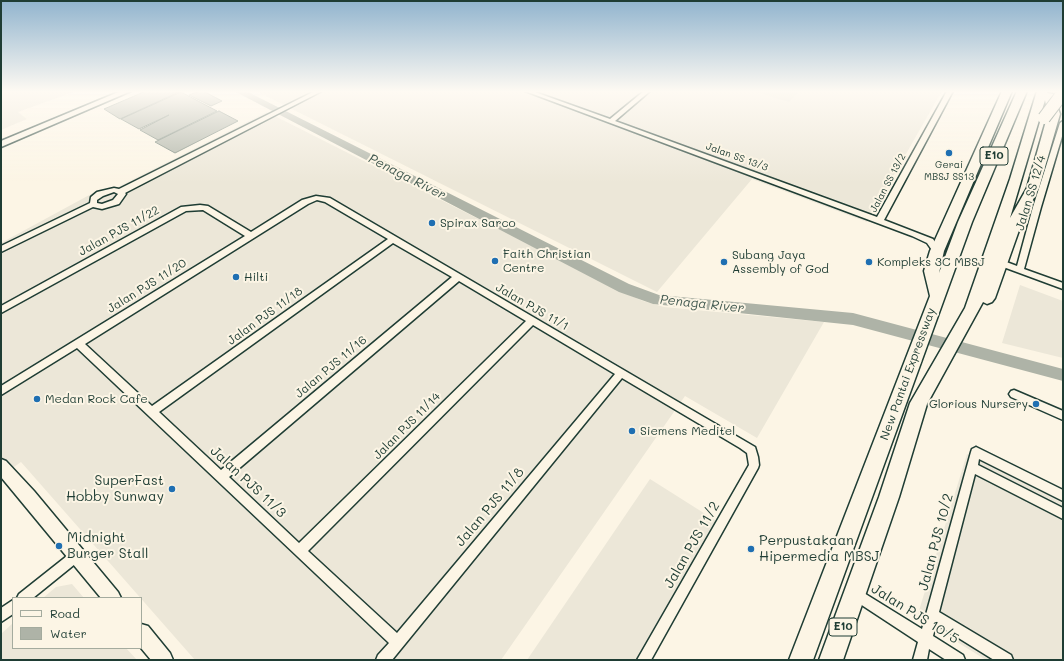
<!DOCTYPE html>
<html>
<head>
<meta charset="utf-8">
<style>
  body { margin:0 }
  #map { position:relative; width:1064px; height:661px; overflow:hidden; background:#fcf5e5; font-family:Mali,sans-serif }
  canvas { display:block }
  .frame { position:absolute; inset:0; border:2px solid #1f3d34; pointer-events:none }
  .legend { position:absolute; left:12px; top:597px; width:130px; height:52px; box-sizing:border-box; background:#fcf5e5; border:1px solid #a4ab9e; margin:0; padding:5px 7px; list-style:none; font-size:12px; color:#1f3d34 }
  .legend li { display:flex; align-items:center; gap:8px; height:20px }
  .legend b { width:20px; border:1px solid #a4ab9e }
</style>
</head>
<body>
<div id="map">
<canvas width="1064" height="661"></canvas>
<div class="frame"></div>
<ul class="legend">
<li><b style="height:5px;background:#fcf5e5"></b>Road</li>
<li><b style="height:11px;background:#aeb3a7"></b>Water</li>
</ul>
</div>
<script>
const c = document.querySelector('canvas').getContext('2d');
c.lineJoin = 'round';
function paint(path, color) { c.fillStyle = color; c.fill(path, 'evenodd'); }
const toPath = rows => new Path2D(rows.map(r => 'M' + r).join(''));
function trace(path, color, width, dash) { c.strokeStyle = color; c.lineWidth = width; c.lineCap = dash ? 'butt' : 'round'; c.setLineDash(dash || []); c.stroke(path); }
function write(font, color, halo, rows, align = 'center') {
  c.font = font + ' Mali,sans-serif'; c.lineWidth = 4; c.setLineDash([]); c.textBaseline = 'middle'; c.strokeStyle = halo; c.fillStyle = color; for (const [text, x, y, turn = 0] of rows) {
    c.save(); c.translate(x, y); c.rotate((+turn || 0) * Math.PI / 180); c.textAlign = isNaN(turn) ? turn : align; if (halo) c.strokeText(text, 0, 0); c.fillText(text, 0, 0); c.restore();
  }
}
const built = toPath([
  [1,91,76,91,18,112,27,119,1,130],
  [256,91,942,91,867,222,752,179,657,292],
  [267,112,625,293,643,301,664,307,824,322,757,438,685,396,501,660,195,660,21,462,1,476,1,243,93,193,118,187],
  [1020,285,1063,301,1063,358,1002,343],
  [967,454,1063,502,1063,660,986,660,917,617],
  [650,479,718,522,639,660,527,660],
  [72,584,84,598,43,598,56,587],
  [13,623,13,648,126,648,137,660,1,660,1,634]
]);
const green = toPath([
  [753,91,799,91,789,102]
]);
const water = toPath([
  [146,91,179,92,120,119,104,109,146,91],
  [199,91,203,91,222,101,211,106,189,95,199,91],
  [181,92,217,111,158,140,140,130,169,115,139,129,121,119,181,92],
  [219,111,238,121,175,153,155,142,219,111]
]);
const river = toPath([
  [234,91,246,91,629,284,659,295,853,313,1063,369,1063,381,853,325,653,304,619,292,234,91]
]);
const street = toPath([
  [315,91,322,91,125,193,126,194,119,204,102,209,93,207,1,252,1,246,90,203,91,197,97,192,114,188,119,189,315,91],
  [114,192,118,194,113,200,102,204,97,203,97,200,103,196,114,192],
  [525,91,532,91,610,119,644,91,650,91,615,121,877,217,947,91,953,91,884,220,933,239,941,251,940,253,934,253,927,243,912,236,525,91],
  [1063,121,1063,133,1041,207,1024,269,1063,283,1063,289,998,265,997,263,1001,260,1017,266,1033,207,1060,123,1063,121],
  [316,196,330,198,755,447,758,457,759,465,758,468,651,660,637,660,749,465,747,453,740,448,622,378,392,660,376,660,378,655,389,643,77,348,1,395,1,386,245,236,203,210,186,211,1,313,1,306,181,207,200,205,208,206,251,232,302,200,316,196],
  [317,200,325,202,388,239,152,406,85,344,308,204,317,200],
  [393,243,452,277,221,470,159,412,393,243],
  [459,281,526,321,299,543,229,477,459,281],
  [533,325,615,374,397,633,308,551,533,325],
  [1014,390,1063,411,1063,420,1011,397,1009,394,1011,391,1014,390],
  [976,447,1063,490,1063,501,979,459,978,465,1063,508,1063,519,975,474,939,612,1011,655,1013,660,994,660,936,624,933,636,963,655,965,660,946,660,929,649,927,660,913,660,918,642,851,598,849,594,851,590,855,588,859,590,922,629,971,452,972,449,976,447],
  [76,550,80,552,82,556,80,560,33,598,17,598,19,594,72,552,76,550],
  [13,600,13,614,1,622,1,608,13,600]
]);
const secondary = toPath([
  [121,91,131,91,1,147,1,141,121,91],
  [1,459,6,461,34,491,118,592,121,598,101,598,1,477,1,459],
  [141,624,148,626,170,653,173,660,151,660,141,648,141,624]
]);
const highway = toPath([
  [1002,91,1012,91,944,251,939,273,958,222,1017,91,1027,91,972,222,813,660,789,660,930,296,924,271,930,251,1002,91],
  [1037,91,1047,91,1047,93,1053,94,1060,114,1039,188,1023,219,995,298,992,302,987,304,983,302,927,404,899,497,843,660,819,660,879,497,910,403,965,308,1010,179,1037,91],
  [1045,100,1048,114,1027,188,1010,218,1045,100]
]);
const highwayBridge = toPath([
  [1044,118,1063,93]
]);
const markers = [
  [949,153,4,"#1f6fb2"],
  [432,223,4,"#1f6fb2"],
  [495,261,4,"#1f6fb2"],
  [724,262,4,"#1f6fb2"],
  [869,262,4,"#1f6fb2"],
  [236,277,4,"#1f6fb2"],
  [37,399,4,"#1f6fb2"],
  [1036,404,4,"#1f6fb2"],
  [632,431,4,"#1f6fb2"],
  [172,489,4,"#1f6fb2"],
  [59,546,4,"#1f6fb2"],
  [751,549,4,"#1f6fb2"]
];
const farStreetnames = [
  ["Jalan SS 13/3",737,157,20],
  ["Jalan SS 13/2",888,183,-62]
];
const farPoinames = [
  ["Gerai",949,165],
  ["MBSJ SS13",949,177]
];
const shields = [
  [994,156,28],
  [843,627,28]
];
const shieldNames = [
  ["E10",994,156],
  ["E10",843,627]
];
const streetNames = [
  ["Jalan SS 12/4",1031,193,-73],
  ["Jalan PJS 11/22",119,231,-29],
  ["Jalan PJS 11/20",147,286,-32],
  ["Jalan PJS 11/1",532,307,30],
  ["Jalan PJS 11/18",265,316,-36],
  ["Jalan PJS 11/16",331,367,-40],
  ["New Pantai Expressway",908,374,-70],
  ["Jalan PJS 11/14",407,426,-45]
];
const poiNames = [
  ["Spirax Sarco",440,223],
  ["Faith Christian",503,254],
  ["Centre",503,268],
  ["Subang Jaya",732,255],
  ["Assembly of God",732,269],
  ["Kompleks 3C MBSJ",877,262],
  ["Hilti",244,277],
  ["Medan Rock Cafe",45,399],
  ["Glorious Nursery",1028,404,"right"],
  ["Siemens Meditel",640,431]
];
const waterNames = [
  ["Penaga River",407,177,27],
  ["Penaga River",702,304,6]
];
const nearPoinames = [
  ["SuperFast",164,481,"right"],
  ["Hobby Sunway",164,497,"right"],
  ["Midnight",67,538],
  ["Burger Stall",67,554],
  ["Perpustakaan",759,541],
  ["Hipermedia MBSJ",759,557]
];
const nearStreetnames = [
  ["Jalan PJS 11/3",248,482,43],
  ["Jalan PJS 11/8",490,507,-50],
  ["Jalan PJS 10/2",936,542,-75],
  ["Jalan PJS 11/2",692,545,-60],
  ["Jalan PJS 10/5",915,614,32]
];
paint(built, '#ece7d8');
paint(green, '#dcdacc');
paint(water, '#aeb3a7');
trace(water, '#758479', 1);
paint(river, '#aeb3a7');
trace(street, '#1f3d34', 3);
trace(secondary, '#1f3d34', 3);
trace(highway, '#1f3d34', 3);
paint(street, '#fcf5e5');
paint(secondary, '#fcf5e5');
paint(highway, '#fcf5e5');
trace(highwayBridge, '#1f3d34', 14, []);
trace(highwayBridge, '#fcf5e5', 12);
const sky = c.createLinearGradient(0, 0, 0, 183);
sky.addColorStop(0, '#91b4ce');
sky.addColorStop(0.5, '#fefaf3');
sky.addColorStop(1, '#fefaf300');
c.fillStyle = sky;
c.fillRect(0, 0, 1064, 183);
for (const [x, y, r, color] of markers) { const dot = new Path2D(); dot.arc(x, y, r, 0, 2 * Math.PI); c.fillStyle = color; c.fill(dot); trace(dot, '#fcf5e5', 1.5); }
write('10px', '#1f3d34', '#fcf5e5', farStreetnames);
write('10px', '#1f3d34', '#fcf5e5', farPoinames);
for (const [x, y, w] of shields) { const box = new Path2D(); box.roundRect(x - w / 2, y - 9, w, 18, 3); c.fillStyle = '#fcf5e5'; c.fill(box); trace(box, '#1f3d34', 1); }
write('bold 11px', '#1f3d34', null, shieldNames);
write('12px', '#1f3d34', '#fcf5e5', streetNames);
write('12px', '#1f3d34', '#fcf5e5', poiNames, 'left');
write('italic 13px', '#435a51', '#fcf5e5', waterNames);
write('14px', '#1f3d34', '#fcf5e5', nearPoinames, 'left');
write('14px', '#1f3d34', '#fcf5e5', nearStreetnames);
</script>
</body>
</html>
